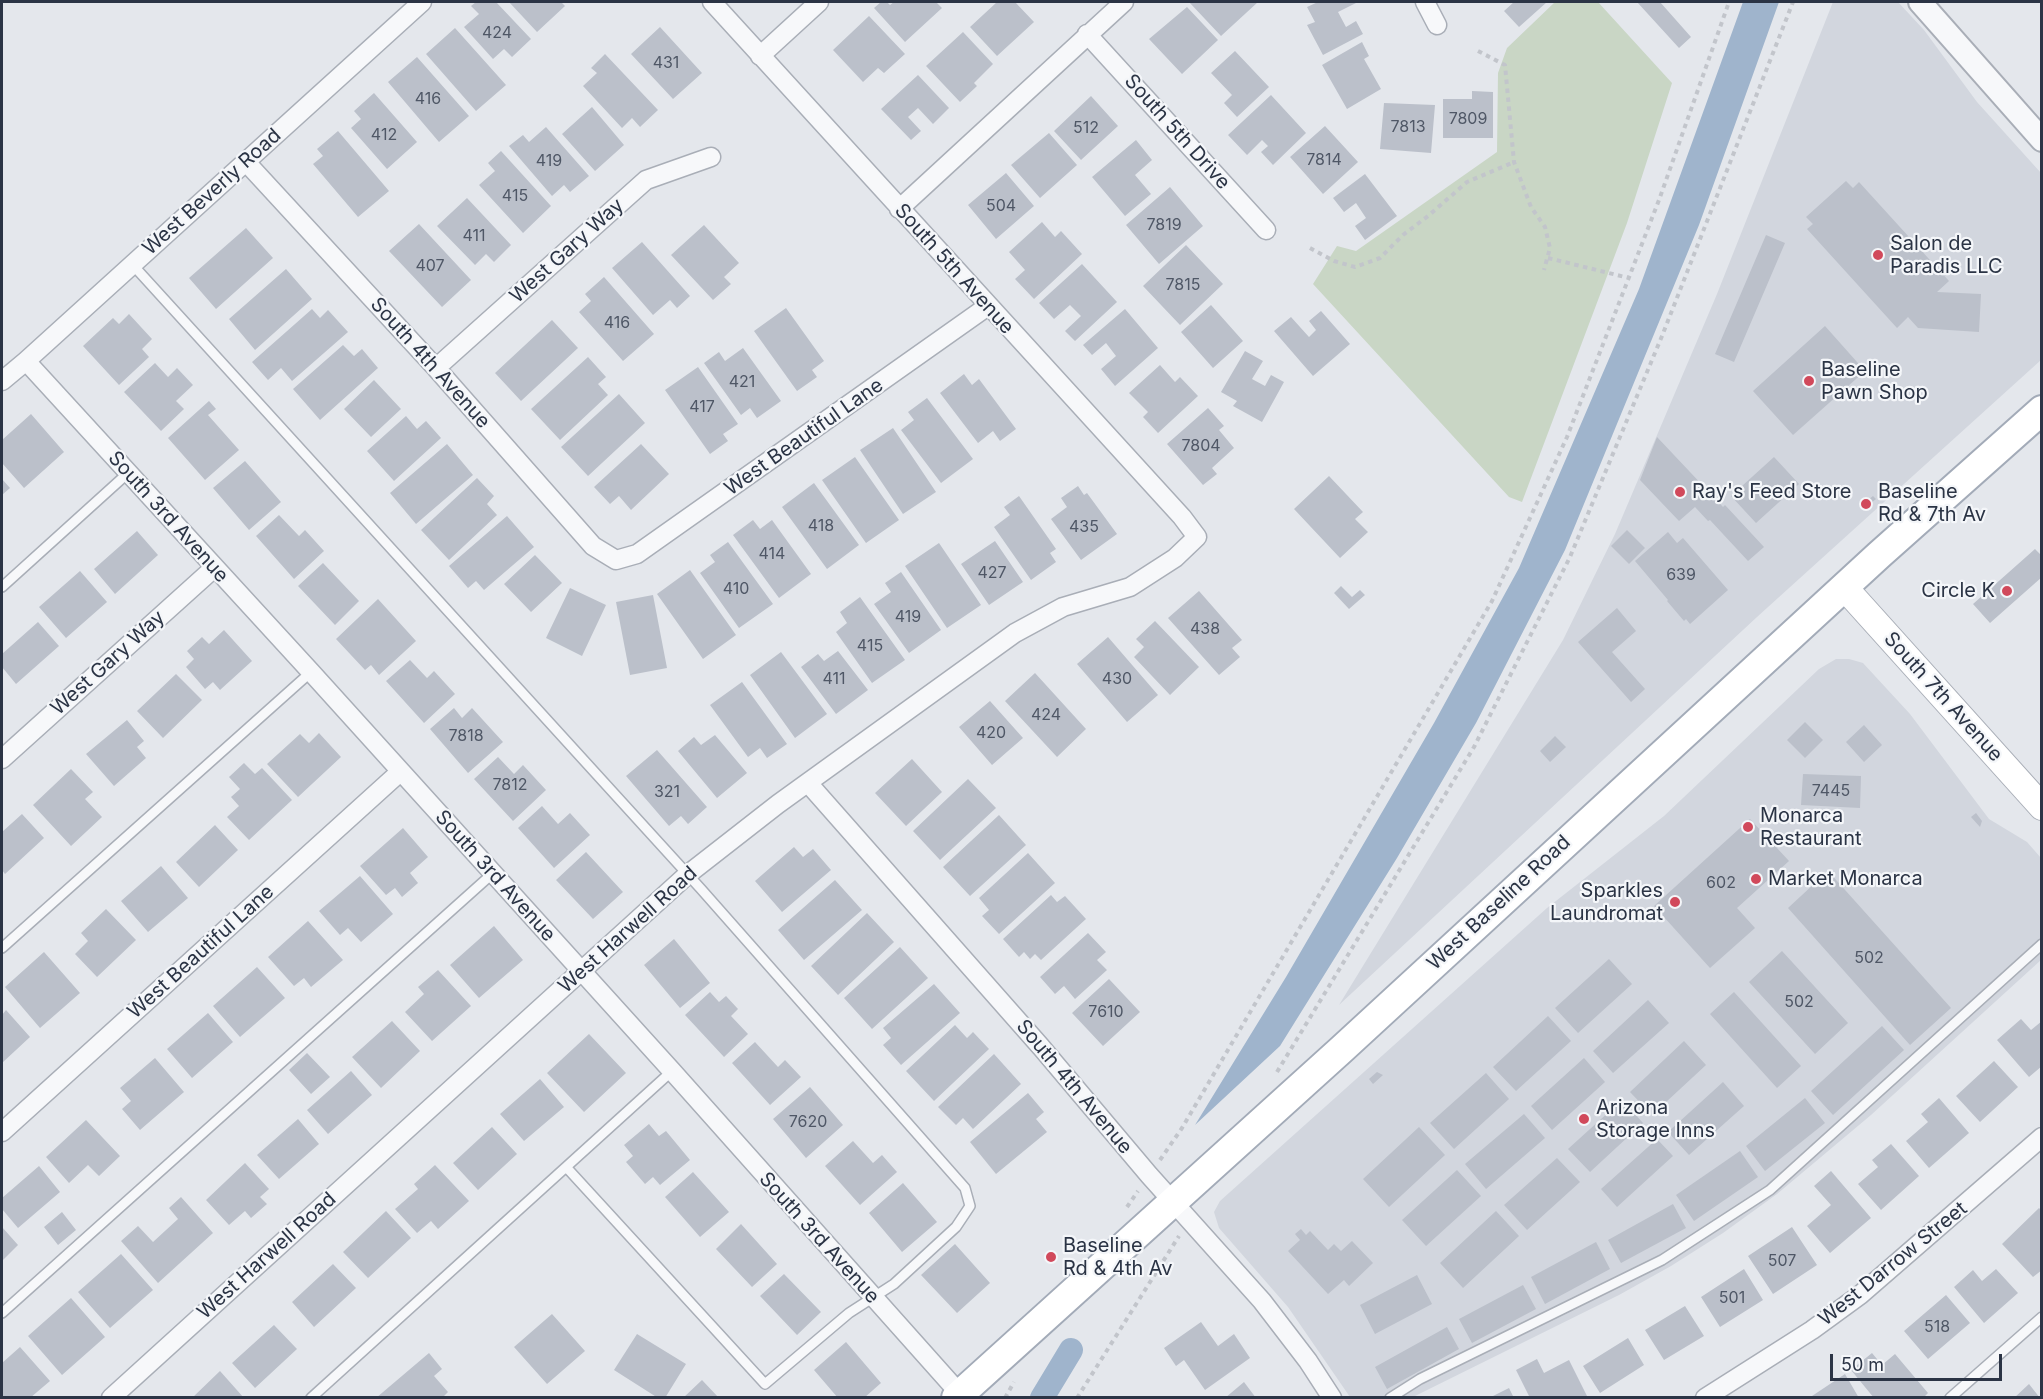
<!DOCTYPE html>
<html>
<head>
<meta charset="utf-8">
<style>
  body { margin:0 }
  #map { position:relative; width:2043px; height:1399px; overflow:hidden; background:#e4e7ec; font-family:Inter,sans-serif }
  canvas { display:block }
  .frame { position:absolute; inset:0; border:3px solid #2b3445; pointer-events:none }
  .scale { position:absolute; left:1830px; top:1354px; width:172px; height:27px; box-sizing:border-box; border:3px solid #2b3445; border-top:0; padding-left:8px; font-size:18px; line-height:21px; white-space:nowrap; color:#2b3445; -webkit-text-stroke:4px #f4f6f9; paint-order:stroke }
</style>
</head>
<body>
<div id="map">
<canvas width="2043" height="1399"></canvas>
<div class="frame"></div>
<div class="scale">50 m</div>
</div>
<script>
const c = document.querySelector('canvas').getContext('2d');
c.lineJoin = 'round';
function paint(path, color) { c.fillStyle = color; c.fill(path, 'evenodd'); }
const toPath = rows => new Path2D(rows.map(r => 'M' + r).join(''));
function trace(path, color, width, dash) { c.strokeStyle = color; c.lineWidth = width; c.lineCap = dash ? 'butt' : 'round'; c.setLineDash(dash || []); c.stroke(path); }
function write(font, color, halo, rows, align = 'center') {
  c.font = font + ' Inter,sans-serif'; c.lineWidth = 4.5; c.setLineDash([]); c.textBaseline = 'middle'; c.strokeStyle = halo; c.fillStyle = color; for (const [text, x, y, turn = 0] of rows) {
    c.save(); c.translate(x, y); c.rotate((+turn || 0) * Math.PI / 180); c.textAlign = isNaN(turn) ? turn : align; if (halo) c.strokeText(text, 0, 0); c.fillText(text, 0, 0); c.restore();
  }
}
const built = toPath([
  [1833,2,1898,2,1924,30,1977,102,2041,173,2041,360,1757,617,1339,1005,1563,640,1615,534,1717,294],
  [1836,659,1849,659,1863,663,1910,714,1989,819,2027,842,2041,858,2041,960,1871,1115,1777,1194,1723,1233,1671,1266,1619,1295,1413,1397,1350,1397,1288,1307,1219,1228,1214,1212,1220,1201,1547,908,1664,816,1819,669]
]);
const green = toPath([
  [1555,2,1598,2,1672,83,1627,223,1522,502,1509,497,1313,284,1337,246,1356,251,1497,152,1498,73,1507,48]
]);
const water = toPath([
  [1743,2,1779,2,1699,225,1565,550,1476,723,1397,858,1280,1046,1195,1125,1286,977,1434,723,1519,568,1639,289]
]);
const canal = toPath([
  [1042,1398,1071,1350]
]);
const building = toPath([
  [476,2,496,2,531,39,512,57,504,49,493,59,464,27,479,14,471,6],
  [509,2,561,2,565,6,537,32],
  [881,2,887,2,890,5,894,2,936,2,942,8,905,42,874,8],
  [997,2,1015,2,1034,22,997,56,970,27],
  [1189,2,1258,2,1221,36],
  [1318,2,1358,2,1338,12,1346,27,1356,21,1363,34,1323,55,1307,25,1315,22,1307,7],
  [1514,2,1547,2,1519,27,1504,11],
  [1637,2,1660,2,1691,37,1679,48],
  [1187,7,1218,40,1182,74,1149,39],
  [869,16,905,54,884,73,878,68,863,82,833,50],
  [660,27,702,73,673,99,631,54],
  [455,28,506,85,476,111,426,54],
  [963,32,993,64,974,83,977,86,960,102,926,66],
  [1362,42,1369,56,1364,59,1381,89,1347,109,1322,65],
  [1235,51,1269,87,1237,117,1224,103,1232,95,1211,73],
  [605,54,658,110,640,127,632,118,622,128,583,86,597,73,591,68],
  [417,57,469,116,439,142,388,82],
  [918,75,949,108,933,124,918,108,908,117,921,131,911,140,881,109],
  [1472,91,1493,92,1493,138,1443,138,1443,99,1472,99],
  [374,93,417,142,387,169,351,128,361,119,354,111],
  [1271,95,1306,133,1273,165,1261,152,1268,146,1262,140,1247,155,1228,135],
  [1091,96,1118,126,1081,160,1054,131],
  [1384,103,1435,105,1431,153,1380,149],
  [592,107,624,145,595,171,562,134],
  [1325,126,1358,162,1323,194,1290,157],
  [546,127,589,176,570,192,564,185,552,196,509,146,523,135,529,142],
  [338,131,389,191,358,217,313,164,323,156,317,149],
  [1049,133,1077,165,1040,198,1011,165],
  [1136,140,1152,160,1135,175,1151,194,1125,216,1092,177],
  [501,151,551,206,523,233,479,185,495,171,488,163],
  [1006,173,1034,206,996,239,968,205],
  [1365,174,1397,216,1365,240,1355,226,1366,218,1356,203,1344,212,1333,198],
  [1846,181,1853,188,1859,182,1949,281,1937,292,1981,294,1979,332,1918,328,1908,317,1897,328,1807,229,1813,224,1806,217],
  [1170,187,1203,226,1159,264,1126,225],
  [467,198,511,245,494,262,486,254,475,265,437,226],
  [1042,222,1055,237,1061,231,1082,254,1034,299,1015,279,1025,270,1009,252],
  [419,224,471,280,442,307,389,251],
  [704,225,739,263,724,277,731,284,713,300,671,255],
  [246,228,273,258,216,309,189,278],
  [1766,235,1785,243,1734,362,1715,354],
  [642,242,690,296,677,308,670,300,653,315,612,268],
  [1186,245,1223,284,1180,325,1143,286],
  [1082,264,1117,302,1075,341,1065,331,1081,316,1070,305,1054,319,1039,303],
  [286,269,312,299,255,350,229,319],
  [604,277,654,334,623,361,579,312,591,301,585,294],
  [1211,305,1243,341,1213,368,1181,332],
  [786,308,824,361,812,370,817,377,797,391,754,331],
  [312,309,320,318,328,310,348,332,292,381,281,368,268,380,252,362],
  [1125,309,1158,348,1115,386,1101,369,1116,356,1106,343,1092,355,1083,345],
  [1321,311,1350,344,1313,376,1274,331,1291,317,1309,337,1316,330,1309,321],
  [129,314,152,339,142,349,149,357,119,385,83,346,113,318,119,324],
  [552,320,578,348,521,401,495,373],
  [1825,326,1865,371,1793,435,1753,391],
  [343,345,354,356,362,349,378,368,320,420,293,389],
  [743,348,781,401,757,418,750,408,741,415,704,363,719,352,725,361],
  [1245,351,1263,361,1252,379,1265,386,1271,375,1284,382,1262,422,1233,406,1237,401,1221,392],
  [588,357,606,377,598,384,608,395,560,440,531,409],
  [155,363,168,377,177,368,193,385,176,401,184,409,161,431,124,392],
  [1160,365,1175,382,1180,377,1198,396,1158,433,1143,417,1148,412,1129,393],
  [698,367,738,424,723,434,728,441,710,454,665,390],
  [964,374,972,385,979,379,1016,429,1000,441,993,431,978,443,940,393],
  [374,380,401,409,371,437,344,409],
  [619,394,645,423,588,476,561,447],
  [927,398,973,459,941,483,901,430,914,420,908,412],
  [209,401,216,409,208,415,239,450,205,480,168,438],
  [1208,408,1224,426,1219,430,1234,448,1212,468,1217,474,1203,485,1167,444],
  [31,414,64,452,24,488,2,463,2,440],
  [406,416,417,429,426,421,441,438,394,481,367,451],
  [893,428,936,492,903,514,860,450],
  [1657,437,1723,507,1725,505,1764,547,1748,561,1710,520,1708,521,1695,507,1679,521,1640,480],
  [447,444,473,475,416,524,390,493],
  [641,444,669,474,631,510,619,496,610,504,594,487],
  [855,457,899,520,866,543,822,480],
  [1774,457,1799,484,1756,523,1731,496],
  [245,461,281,502,249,530,213,488],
  [1329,476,1363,512,1355,519,1368,532,1340,558,1294,509],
  [477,478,494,496,487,504,497,515,449,560,421,530],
  [2,479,10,488,2,495],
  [814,483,859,545,827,569,782,507],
  [1078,486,1084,495,1087,493,1117,534,1081,560,1051,519,1067,507,1061,498],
  [1019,496,1056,549,1050,553,1056,562,1031,580,994,527,1010,515,1004,507],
  [1873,496,1876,499,1865,508,1862,505],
  [279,515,299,536,305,530,324,551,294,579,256,536],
  [507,516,534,547,484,590,476,581,468,588,449,566],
  [753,520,760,529,772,520,811,574,779,598,733,535],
  [1627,530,1645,548,1629,564,1611,546],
  [137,531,158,555,115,594,94,569],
  [1668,532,1677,543,1683,538,1728,590,1690,624,1686,619,1684,621,1667,601,1668,600,1635,561],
  [995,541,1023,582,989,605,961,564],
  [728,542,773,604,739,628,700,573,715,562,710,555],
  [939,543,981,605,947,628,905,566],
  [2035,549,2042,556,2042,577,1990,623,1973,604],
  [535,555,562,583,531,612,504,584],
  [323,563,359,601,335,625,298,586],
  [690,570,736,635,703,659,657,594],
  [80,571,107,602,66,638,39,607],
  [901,572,941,630,909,653,874,604,891,592,885,583],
  [1341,586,1352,597,1360,590,1365,595,1349,609,1334,593],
  [570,588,606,605,582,656,546,638],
  [1199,591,1242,640,1232,648,1240,657,1219,675,1168,618],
  [653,595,667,668,630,675,616,602],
  [860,597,905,660,872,683,836,632,847,623,840,612],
  [378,599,416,641,379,675,371,665,365,670,336,639],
  [1617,608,1636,631,1612,652,1645,689,1631,702,1578,642],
  [1155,621,1199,667,1170,695,1134,657,1144,647,1136,639],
  [38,622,59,646,16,684,2,667,2,654],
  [224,630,252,661,220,690,213,682,205,689,186,667,194,659,187,651,202,637,209,644],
  [1108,637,1158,695,1127,722,1077,664],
  [838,651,868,690,836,714,801,667,818,654,824,661],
  [781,652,827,714,795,738,750,675],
  [410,660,427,678,434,671,455,694,424,723,386,681],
  [1035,673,1086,729,1057,757,1005,701],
  [176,674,202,700,163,738,137,711],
  [742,682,787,744,767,758,760,748,748,757,710,705],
  [990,701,1023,738,992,765,959,727],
  [454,708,462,718,472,708,503,742,468,773,430,729],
  [127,720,144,741,137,747,146,758,114,786,86,754],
  [1805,722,1823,740,1805,758,1787,740],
  [1864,725,1882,745,1864,762,1846,742],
  [319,733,341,757,298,797,267,764,300,734,309,743],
  [715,735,747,773,717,798,678,751,694,737,701,745],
  [1555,736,1566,747,1550,762,1540,751],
  [657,750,707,807,688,824,681,816,669,826,626,776],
  [498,757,514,774,523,765,546,790,513,821,474,779],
  [912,759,942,792,906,826,875,793],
  [244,763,255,774,262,768,292,800,249,840,227,817,239,806,231,797,240,789,229,777],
  [71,769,93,792,85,799,102,817,71,846,33,805],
  [1803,774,1861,776,1860,808,1801,805],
  [968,779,996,808,940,860,913,831],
  [542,806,558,824,570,813,590,835,554,868,518,828],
  [1976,813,1982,821,1980,827,1971,817],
  [22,814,44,838,5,874,2,870,2,832],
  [999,815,1026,845,970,896,943,867],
  [1750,819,1789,861,1737,908,1755,928,1710,968,1654,906],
  [215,825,238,850,199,887,176,862],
  [403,828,428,857,410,873,418,883,402,897,395,888,386,895,360,866],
  [794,847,803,857,813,849,831,870,782,912,755,881],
  [586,852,623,892,593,919,556,880],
  [1028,853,1055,883,999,934,982,916,989,910,979,898],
  [161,866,188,898,148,932,121,901],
  [1828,871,1951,1008,1910,1045,1788,908],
  [360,876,393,914,361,942,348,928,340,935,319,911],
  [835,880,862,910,804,960,778,930],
  [1051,895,1057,902,1065,896,1086,919,1041,960,1035,954,1030,959,1024,952,1019,957,1003,939],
  [106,909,136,940,97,977,75,954,88,941,81,933],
  [867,913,894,942,838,995,811,966],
  [308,921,343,960,311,987,304,978,294,986,268,957],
  [494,926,523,960,479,998,450,965],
  [1088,933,1106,952,1097,960,1107,970,1075,999,1064,986,1055,994,1040,977],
  [674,939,710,983,680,1008,644,965],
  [900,947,928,978,872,1029,844,998],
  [1782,951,1848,1023,1815,1054,1749,982],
  [44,952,80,993,40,1028,5,987],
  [1609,959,1632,984,1578,1033,1555,1008],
  [257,967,285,998,240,1037,213,1006],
  [438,970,471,1006,432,1041,405,1012,424,994,418,987],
  [1109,979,1140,1012,1103,1046,1072,1013],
  [934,984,960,1013,901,1065,883,1045,891,1038,883,1028],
  [710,992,719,1002,726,996,738,1009,731,1016,748,1034,724,1057,685,1015],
  [1734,992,1801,1066,1777,1088,1710,1014],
  [1648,1000,1669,1023,1613,1073,1593,1051],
  [6,1010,30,1037,2,1063,2,1015],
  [208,1013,233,1042,192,1078,167,1049],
  [1548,1016,1571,1041,1516,1091,1493,1067],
  [2021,1019,2031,1030,2042,1021,2042,1066,2029,1077,1997,1040],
  [392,1021,420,1051,381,1088,352,1057],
  [955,1025,967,1038,973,1032,989,1049,934,1101,906,1071],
  [1882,1026,1904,1050,1833,1115,1811,1091],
  [589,1034,626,1073,584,1112,547,1073],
  [1684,1041,1706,1065,1652,1115,1630,1092],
  [755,1042,778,1067,785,1060,801,1077,770,1105,732,1063],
  [307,1053,330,1077,311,1094,289,1070],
  [994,1054,1021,1084,973,1129,963,1118,956,1125,938,1107],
  [155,1058,184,1092,140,1130,122,1109,131,1101,120,1088],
  [1584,1058,1605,1082,1552,1130,1531,1106],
  [1994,1061,2018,1087,1980,1122,1956,1096],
  [351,1071,372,1095,328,1134,307,1110],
  [1377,1072,1383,1075,1373,1084,1369,1079],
  [1486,1073,1509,1099,1454,1149,1430,1123],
  [540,1079,564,1107,524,1141,500,1114],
  [1723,1082,1744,1106,1689,1155,1668,1132],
  [810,1087,843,1125,806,1158,773,1119],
  [1028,1093,1044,1112,1036,1119,1047,1132,996,1174,970,1142],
  [1805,1098,1825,1123,1765,1171,1746,1146],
  [1939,1098,1969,1133,1929,1168,1906,1141,1928,1122,1921,1114],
  [1622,1100,1643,1123,1590,1172,1568,1149],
  [1524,1114,1545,1138,1486,1189,1465,1164],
  [298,1119,319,1144,279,1179,257,1155],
  [86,1120,120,1156,99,1176,88,1165,69,1183,46,1157],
  [649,1124,659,1136,666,1131,690,1160,660,1185,653,1177,645,1184,626,1162,633,1156,624,1145],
  [492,1127,517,1154,478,1190,453,1163],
  [1419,1127,1445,1155,1389,1207,1363,1179],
  [1657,1139,1673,1156,1617,1207,1601,1189],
  [853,1141,873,1163,882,1155,897,1172,860,1205,825,1166],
  [1891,1144,1919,1176,1881,1210,1858,1184,1878,1167,1872,1160],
  [1740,1151,1758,1177,1694,1221,1676,1195],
  [1557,1158,1580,1182,1527,1230,1504,1205],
  [245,1163,269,1189,260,1197,267,1204,251,1218,245,1211,229,1225,206,1200],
  [435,1165,469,1201,438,1229,431,1221,417,1233,395,1209,418,1189,414,1184],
  [39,1166,60,1192,18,1228,2,1209,2,1198],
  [1457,1170,1481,1196,1426,1246,1402,1220],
  [1831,1171,1871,1218,1830,1253,1807,1226,1831,1205,1814,1186],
  [693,1172,729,1212,700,1237,665,1197],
  [903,1183,937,1222,902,1252,869,1213],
  [181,1197,213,1233,158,1283,121,1241,138,1226,153,1242,178,1219,169,1208],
  [1673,1204,1686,1228,1621,1263,1608,1240],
  [2039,1208,2042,1211,2042,1270,2033,1277,2002,1244],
  [386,1211,411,1238,368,1278,343,1252],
  [1496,1211,1519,1236,1463,1288,1440,1263],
  [62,1212,76,1230,58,1245,44,1227],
  [741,1224,777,1264,752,1287,716,1249],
  [2,1227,18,1245,2,1261],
  [1792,1227,1817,1265,1773,1294,1748,1256],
  [1301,1229,1306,1235,1310,1231,1328,1250,1334,1244,1341,1251,1352,1241,1373,1263,1349,1286,1344,1280,1328,1294,1288,1251,1300,1240,1295,1234],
  [1596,1242,1610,1269,1545,1304,1531,1277],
  [955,1244,990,1283,957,1313,921,1275],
  [121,1254,153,1290,110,1328,78,1292],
  [333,1264,356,1288,314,1327,292,1302],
  [1744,1269,1763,1300,1720,1327,1701,1297],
  [1996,1269,2018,1293,1984,1323,1954,1287,1973,1270,1982,1281],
  [784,1274,821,1312,797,1335,760,1296],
  [1417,1275,1432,1304,1375,1334,1360,1305],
  [1523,1285,1536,1309,1472,1343,1459,1319],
  [1946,1295,1970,1323,1928,1359,1904,1331],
  [71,1298,105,1337,62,1375,28,1336],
  [1685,1306,1704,1336,1664,1360,1645,1330],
  [552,1314,585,1351,547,1384,514,1347],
  [1201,1322,1218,1346,1234,1334,1250,1358,1205,1390,1184,1360,1176,1366,1164,1348],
  [274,1325,297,1349,255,1388,232,1363],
  [1447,1327,1459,1349,1387,1389,1375,1367],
  [637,1334,686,1364,665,1398,658,1398,614,1370],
  [1628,1338,1644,1365,1600,1393,1583,1366],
  [846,1342,881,1383,864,1398,838,1398,814,1370],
  [20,1347,50,1381,30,1398,2,1398,2,1363],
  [429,1353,442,1369,434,1376,448,1392,442,1398,376,1398],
  [1872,1353,1882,1365,1895,1354,1928,1393,1923,1398,1874,1398,1851,1370],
  [1537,1359,1544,1373,1569,1360,1588,1398,1530,1398,1516,1370],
  [220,1371,244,1398,192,1398],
  [1845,1374,1859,1398,1809,1398],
  [702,1380,719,1398,683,1398],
  [1244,1382,1256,1398,1225,1398],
  [2029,1384,2040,1398,2014,1398],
  [1509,1388,1514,1398,1489,1398]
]);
const path = toPath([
  [1478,51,1505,65,1514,162,1531,207,1545,227,1550,248,1544,270],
  [1310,248,1334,261,1355,267,1380,258,1403,235,1428,216,1467,182,1514,162],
  [1548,258,1629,278],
  [1277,1072,1474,747,1570,557,1662,336,1793,2],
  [1160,1160,1182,1128,1492,601,1567,437,1659,200,1729,2],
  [1127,1207,1138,1191],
  [1005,1398,1014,1382],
  [1077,1398,1179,1236]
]);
const service = toPath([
  [132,264,701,889,965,1188,970,1206,956,1227,894,1284,849,1313,765,1384,567,1168],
  [2,587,128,473],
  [2,948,311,672],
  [2,1313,492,874],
  [311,1398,672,1071],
  [1390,1398,1420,1379,1662,1260,1770,1190,2042,944],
  [1950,1398,2042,1317]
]);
const minor = toPath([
  [1425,2,1437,25],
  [1087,34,1266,230],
  [760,56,819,2],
  [246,162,436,368,593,546,616,560,637,554,988,306],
  [899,209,1124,2],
  [26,361,311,672,672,1071,960,1394],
  [436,368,646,180,711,157],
  [2,381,26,361,422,2],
  [2,759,214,568],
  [808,783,1041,1047,1149,1175,1262,1301,1308,1361,1332,1398],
  [2,1132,400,772],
  [111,1398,687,875,778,804,1015,633,1063,607,1130,587,1175,558,1197,537,1182,517,712,2],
  [1705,1398,1812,1330,1860,1295,2042,1137]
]);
const tertiary = toPath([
  [1920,2,2042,140]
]);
const secondary = toPath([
  [1844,587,2042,807]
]);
const primary = toPath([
  [956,1398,1342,1049,1879,555,2042,410]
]);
const markers = [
  [1878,255,6,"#d1495b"],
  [1809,381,6,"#d1495b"],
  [1680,492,6,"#d1495b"],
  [1866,504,6,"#d1495b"],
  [2007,591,6,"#d1495b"],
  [1748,827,6,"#d1495b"],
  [1756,879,6,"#d1495b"],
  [1675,902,6,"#d1495b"],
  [1584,1119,6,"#d1495b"],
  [1051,1257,6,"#d1495b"]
];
const numberNames = [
  ["424",497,33],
  ["431",666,63],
  ["416",428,99],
  ["7809",1468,119],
  ["7813",1408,127],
  ["512",1086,128],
  ["412",384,135],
  ["7814",1324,160],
  ["419",549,161],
  ["415",515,196],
  ["504",1001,206],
  ["7819",1164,225],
  ["411",474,236],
  ["407",430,266],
  ["7815",1183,285],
  ["416",617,323],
  ["421",742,382],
  ["417",702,407],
  ["7804",1201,446],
  ["418",821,526],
  ["435",1084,527],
  ["414",772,554],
  ["427",992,573],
  ["639",1681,575],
  ["410",736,589],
  ["419",908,617],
  ["438",1205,629],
  ["415",870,646],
  ["411",834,679],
  ["430",1117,679],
  ["424",1046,715],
  ["420",991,733],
  ["7818",466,736],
  ["7812",510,785],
  ["7445",1831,791],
  ["321",667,792],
  ["602",1721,883],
  ["502",1869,958],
  ["502",1799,1002],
  ["7610",1106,1012],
  ["7620",808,1122],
  ["507",1782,1261],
  ["501",1732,1298],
  ["518",1937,1327]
];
const streetNames = [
  ["South 5th Drive",1177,132,48],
  ["West Beverly Road",212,192,-42],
  ["West Gary Way",567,251,-42],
  ["South 5th Avenue",954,269,48],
  ["South 4th Avenue",430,363,48],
  ["West Beautiful Lane",804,437,-35],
  ["South 3rd Avenue",168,517,48],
  ["West Gary Way",108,663,-42],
  ["South 7th Avenue",1943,697,48],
  ["South 3rd Avenue",495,876,48],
  ["West Baseline Road",1499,903,-43],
  ["West Harwell Road",628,930,-42],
  ["West Beautiful Lane",201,952,-42],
  ["South 4th Avenue",1074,1087,50],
  ["South 3rd Avenue",819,1238,48],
  ["West Harwell Road",267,1256,-42],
  ["West Darrow Street",1893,1264,-39]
];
const poiNames = [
  ["Salon de",1890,244],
  ["Paradis LLC",1890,267],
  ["Baseline",1821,370],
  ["Pawn Shop",1821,393],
  ["Ray's Feed Store",1692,492],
  ["Baseline",1878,492],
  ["Rd & 7th Av",1878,515],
  ["Circle K",1995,591,"right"],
  ["Monarca",1760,816],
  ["Restaurant",1760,839],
  ["Market Monarca",1768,879],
  ["Sparkles",1663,891,"right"],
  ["Laundromat",1663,914,"right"],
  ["Arizona",1596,1108],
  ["Storage Inns",1596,1131],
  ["Baseline",1063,1246],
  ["Rd & 4th Av",1063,1269]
];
paint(built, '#d2d6de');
paint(green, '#c9d6c5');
paint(water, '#9fb4cc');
trace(canal, '#9fb4cc', 24);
paint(building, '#bbc0ca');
trace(service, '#a9aeb7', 12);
trace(minor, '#a9aeb7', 21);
trace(tertiary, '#a9aeb7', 26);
trace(secondary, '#a9aeb7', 28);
trace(primary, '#a3abb8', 32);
trace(path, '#c2c5cb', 4, [4.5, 4.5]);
trace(service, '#f7f8fa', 9);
trace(minor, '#f7f8fa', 18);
trace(tertiary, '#f7f8fa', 22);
trace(secondary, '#fff', 26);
trace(primary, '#fff', 28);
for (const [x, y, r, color] of markers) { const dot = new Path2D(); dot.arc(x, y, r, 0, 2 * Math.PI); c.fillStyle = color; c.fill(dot); trace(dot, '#f4f6f9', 2); }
write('16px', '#4f5766', null, numberNames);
write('20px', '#2b3445', '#f4f6f9', streetNames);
write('20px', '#2b3445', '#f4f6f9', poiNames, 'left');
</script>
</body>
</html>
